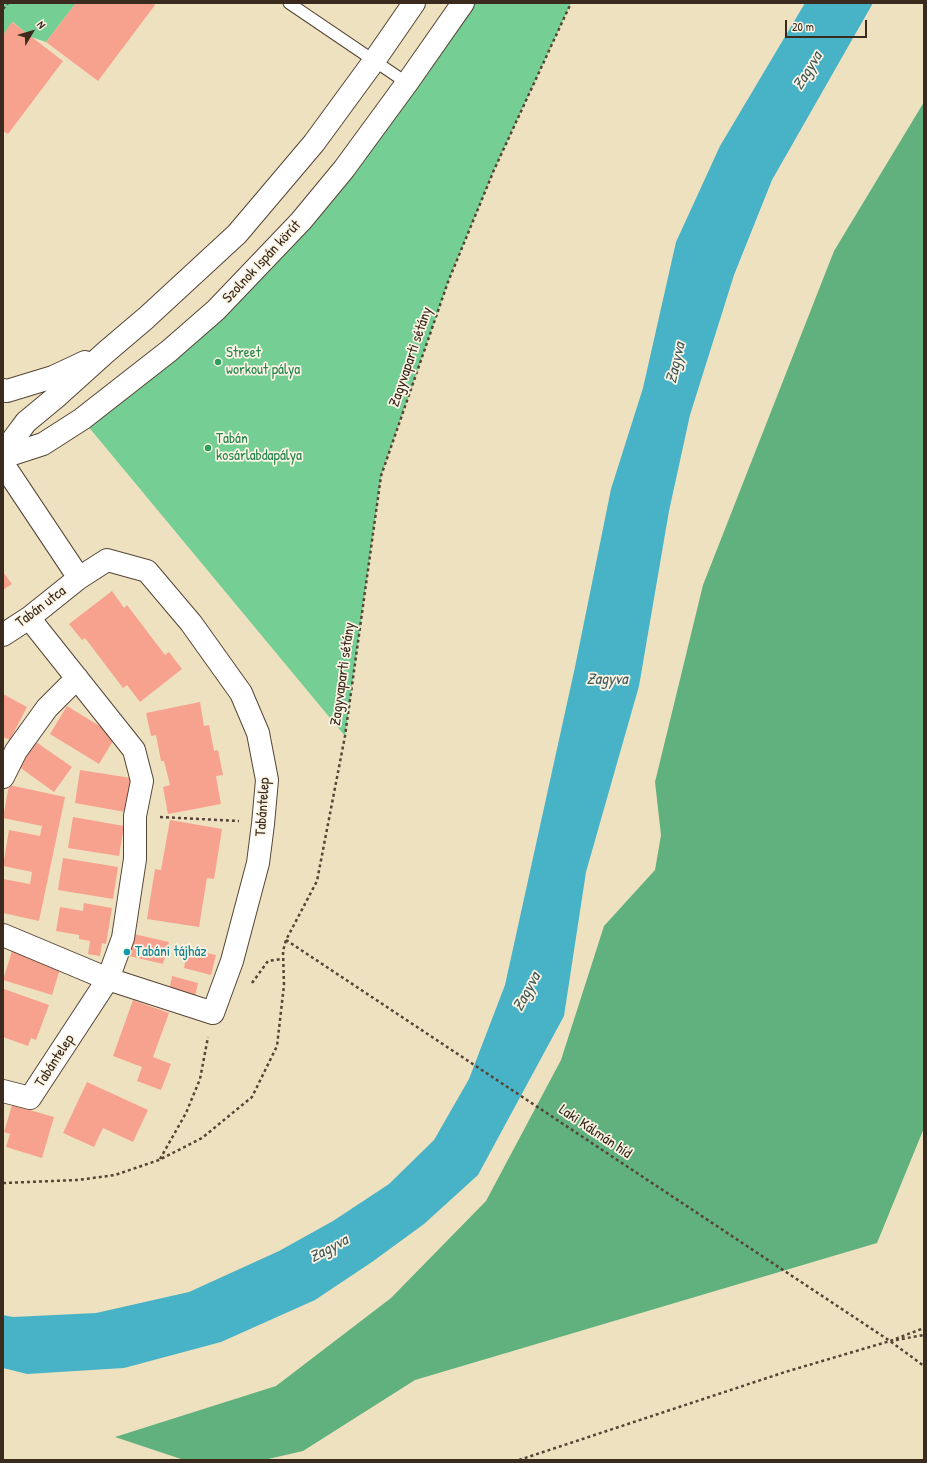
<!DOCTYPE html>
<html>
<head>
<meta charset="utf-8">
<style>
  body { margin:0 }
  #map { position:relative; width:927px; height:1463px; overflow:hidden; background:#eee1c0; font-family:"Patrick Hand",sans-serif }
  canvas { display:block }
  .frame { position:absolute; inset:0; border:4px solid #3b2a1e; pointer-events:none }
  .north { position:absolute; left:12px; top:12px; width:40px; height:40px; -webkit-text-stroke:3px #fcf5e5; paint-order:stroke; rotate:52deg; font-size:11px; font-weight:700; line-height:16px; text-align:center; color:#3b2a1e }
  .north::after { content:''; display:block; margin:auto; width:14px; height:18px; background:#3b2a1e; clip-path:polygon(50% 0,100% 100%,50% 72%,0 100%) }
  .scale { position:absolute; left:785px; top:20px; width:82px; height:18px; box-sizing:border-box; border:2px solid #3b2a1e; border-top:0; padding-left:5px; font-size:12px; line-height:14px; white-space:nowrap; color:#3b2a1e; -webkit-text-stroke:3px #fcf5e5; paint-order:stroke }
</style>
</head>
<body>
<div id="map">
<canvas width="927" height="1463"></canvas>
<div class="frame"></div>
<div class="north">N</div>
<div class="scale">20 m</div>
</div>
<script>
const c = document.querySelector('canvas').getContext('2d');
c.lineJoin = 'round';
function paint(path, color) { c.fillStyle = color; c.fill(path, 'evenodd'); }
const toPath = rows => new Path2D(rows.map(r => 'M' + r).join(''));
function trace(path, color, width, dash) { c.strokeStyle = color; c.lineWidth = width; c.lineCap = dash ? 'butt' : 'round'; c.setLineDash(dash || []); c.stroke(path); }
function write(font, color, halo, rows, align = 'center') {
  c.font = font + ' "Patrick Hand",sans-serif'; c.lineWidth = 3.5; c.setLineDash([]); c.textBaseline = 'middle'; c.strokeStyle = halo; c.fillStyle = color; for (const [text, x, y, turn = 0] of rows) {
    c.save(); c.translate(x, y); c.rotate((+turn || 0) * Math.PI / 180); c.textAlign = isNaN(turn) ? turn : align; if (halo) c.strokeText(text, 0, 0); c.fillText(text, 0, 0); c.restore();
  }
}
const green = toPath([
  [3,3,76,3,46,42,31,37,13,22,3,35],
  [463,3,571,3,494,170,448,282,381,476,345,736,82,419,264,261]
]);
const forest = toPath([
  [924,102,924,1128,877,1243,415,1380,303,1451,264,1460,184,1460,115,1437,276,1386,391,1298,486,1201,561,1060,604,926,655,870,661,835,655,782,703,585,834,251]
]);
const water = toPath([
  [805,3,873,3,772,180,734,275,690,415,669,511,639,686,586,872,564,1016,478,1175,424,1224,372,1262,315,1300,221,1342,124,1368,27,1374,3,1368,3,1315,13,1317,96,1313,189,1292,279,1251,333,1221,389,1184,434,1140,469,1079,505,985,575,667,611,489,643,388,676,242,720,146]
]);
const building = toPath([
  [76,3,152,3,155,5,98,81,46,42],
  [12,22,63,61,8,134,3,131,3,35],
  [3,572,12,584,3,590],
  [112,591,124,608,127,605,165,655,169,652,182,669,140,702,127,685,123,688,85,638,82,640,69,624],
  [3,694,27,707,10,740,3,737],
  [200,702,204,726,209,725,214,751,218,750,223,775,216,776,221,804,168,814,163,787,170,785,164,761,161,761,156,735,151,736,146,713],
  [67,706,116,736,99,764,50,734],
  [36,742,72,767,54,792,18,766],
  [80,770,131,778,125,812,75,803],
  [9,785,65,797,39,921,3,913,3,879,30,884,32,872,3,866,9,830,40,836,42,826,3,818],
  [73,817,124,826,119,856,68,848],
  [170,820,222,829,214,879,207,878,199,927,147,919,155,869,161,870],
  [63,858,118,867,113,899,58,890],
  [84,903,112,908,106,944,102,943,100,956,88,954,90,941,79,939,79,935,56,931,60,907,83,911],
  [134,934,169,942,163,964,129,956],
  [188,949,216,955,211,975,184,968],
  [12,951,61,966,52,995,3,980],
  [172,976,198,983,195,997,169,991],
  [4,989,49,1005,36,1040,31,1038,28,1046,3,1037,3,993],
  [133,1000,169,1013,153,1057,171,1064,161,1090,137,1081,142,1067,113,1056],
  [87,1082,148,1110,133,1142,103,1128,94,1147,63,1133],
  [12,1105,54,1117,42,1158,6,1147,10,1134,4,1132]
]);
const path = toPath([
  [3,9,8,3],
  [160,817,239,821],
  [286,940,890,1341,924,1366],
  [252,983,268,961,282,959],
  [160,1159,186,1113,200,1079,208,1037],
  [3,1183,78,1180,115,1175,159,1160,202,1138,252,1097,277,1046,284,985,283,951,286,940,317,881,345,736,381,476,448,282,494,170,571,3],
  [896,1340,924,1335],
  [519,1460,785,1372,890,1341,924,1328]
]);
const service = toPath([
  [289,3,407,83]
]);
const minor = toPath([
  [3,464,79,578],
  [3,635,29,618,79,578,107,560,147,571,191,623,241,693,258,733,267,780,263,824,258,863,232,961,213,1013,108,979,3,935],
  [3,777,16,751,47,708,77,678],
  [3,1091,30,1098,108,979,123,938,135,859,135,816,142,781,134,750,29,618]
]);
const tertiary = toPath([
  [3,390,7,391,53,377,85,362],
  [3,453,26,422,55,398,106,352,146,318,237,234,314,143,374,61,414,3],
  [3,457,43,444,82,419,169,351,216,310,301,221,344,169,407,83,463,3]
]);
const markers = [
  [218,362,4,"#2e9e5b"],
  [208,448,4,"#2e9e5b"],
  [127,952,4,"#0f9aa8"]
];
const streetNames = [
  ["Szolnok Ispán körút",262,262,-47],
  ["Zagyvaparti sétány",411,357,-71],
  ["Tabán utca",41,607,-37],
  ["Zagyvaparti sétány",343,674,-82],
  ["Tabántelep",263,807,-86],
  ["Tabántelep",55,1061,-57],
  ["Laki Kálmán híd",595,1132,34]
];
const leisureNames = [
  ["Street",226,353],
  ["workout pálya",226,370],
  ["Tabán",216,439],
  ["kosárlabdapálya",216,456]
];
const cultureNames = [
  ["Tabáni tájház",135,952]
];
const waterNames = [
  ["Zagyva",808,71,-59],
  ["Zagyva",676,363,-77],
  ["Zagyva",607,680],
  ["Zagyva",527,992,-62],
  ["Zagyva",329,1249,-28]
];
paint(green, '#75ce94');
paint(forest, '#60b17e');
paint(water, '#48b3c6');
paint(building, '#f7a28e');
trace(service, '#564536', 13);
trace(minor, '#564536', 24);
trace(tertiary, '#564536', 24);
trace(path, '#564536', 2.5, [3, 3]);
trace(service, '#fff', 11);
trace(minor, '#fff', 22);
trace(tertiary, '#fff', 22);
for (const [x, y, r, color] of markers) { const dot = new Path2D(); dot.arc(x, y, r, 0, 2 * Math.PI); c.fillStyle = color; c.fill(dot); trace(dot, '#fcf5e5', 1.5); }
write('15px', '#3b2a1e', '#fcf5e5', streetNames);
write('15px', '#27864d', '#fcf5e5', leisureNames, 'left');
write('15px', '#0d838f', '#fcf5e5', cultureNames, 'left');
write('italic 16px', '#405a59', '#fcf5e5', waterNames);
</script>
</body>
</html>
